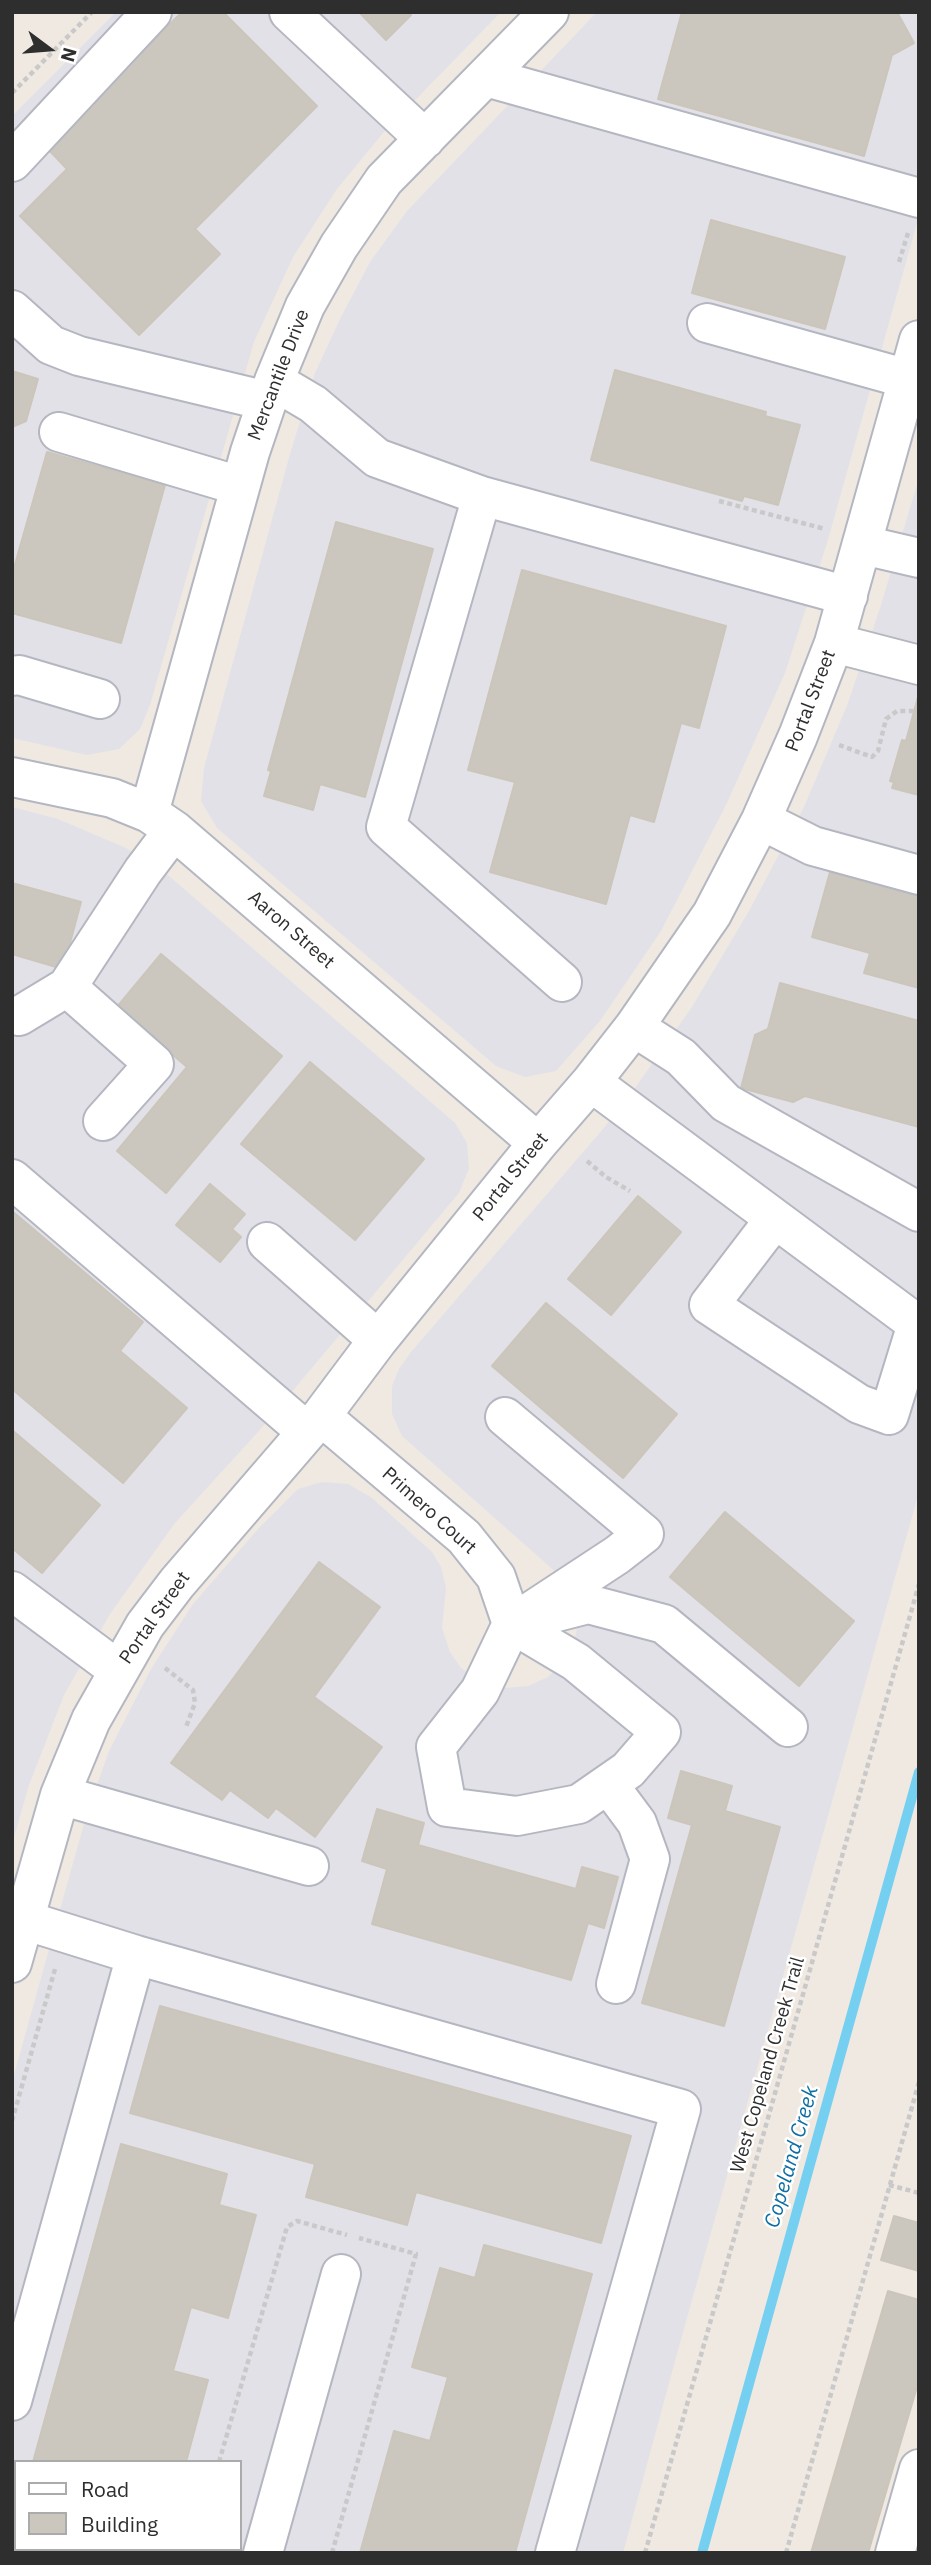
<!DOCTYPE html>
<html>
<head>
<meta charset="utf-8">
<style>
  body { margin:0 }
  #map { position:relative; width:931px; height:2565px; overflow:hidden; background:#efe9e1; font-family:"IBM Plex Sans",sans-serif }
  canvas { display:block }
  .frame { position:absolute; inset:0; border:14px solid #2e2e2e; pointer-events:none }
  .legend { position:absolute; left:14px; top:2460px; width:228px; height:91px; box-sizing:border-box; background:#fff; border:2px solid #ababab; margin:0; padding:9px 12px; list-style:none; font-size:21px; color:#2e2e2e }
  .legend li { display:flex; align-items:center; gap:14px; height:35px }
  .legend b { width:35px; border:2px solid #ababab }
  .north { position:absolute; left:14px; top:14px; width:70px; height:70px; -webkit-text-stroke:5px #fff; paint-order:stroke; rotate:106deg; font-size:19px; font-weight:700; line-height:28px; text-align:center; color:#2e2e2e }
  .north::after { content:''; display:block; margin:auto; width:24px; height:32px; background:#2e2e2e; clip-path:polygon(50% 0,100% 100%,50% 72%,0 100%) }
</style>
</head>
<body>
<div id="map">
<canvas width="931" height="2565"></canvas>
<div class="frame"></div>
<ul class="legend">
<li><b style="height:9px;background:#fff"></b>Road</li>
<li><b style="height:19px;background:#cbc7bf"></b>Building</li>
</ul>
<div class="north">N</div>
</div>
<script>
const c = document.querySelector('canvas').getContext('2d');
c.lineJoin = 'round';
function paint(path, color) { c.fillStyle = color; c.fill(path, 'evenodd'); }
const toPath = rows => new Path2D(rows.map(r => 'M' + r).join(''));
function trace(path, color, width, dash) { c.strokeStyle = color; c.lineWidth = width; c.lineCap = dash ? 'butt' : 'round'; c.setLineDash(dash || []); c.stroke(path); }
function write(font, color, halo, rows, align = 'center') {
  c.font = font + ' "IBM Plex Sans",sans-serif'; c.lineWidth = 5; c.setLineDash([]); c.textBaseline = 'middle'; c.strokeStyle = halo; c.fillStyle = color; for (const [text, x, y, turn = 0] of rows) {
    c.save(); c.translate(x, y); c.rotate((+turn || 0) * Math.PI / 180); c.textAlign = isNaN(turn) ? turn : align; if (halo) c.strokeText(text, 0, 0); c.fillText(text, 0, 0); c.restore();
  }
}
const industrial = toPath([
  [116,12,501,12,383,133,337,189,293,257,254,342,150,705,140,729,119,749,87,755,12,738,12,116],
  [597,12,919,12,919,216,827,543,785,673,727,803,661,931,600,1021,556,1071,525,1077,496,1066,217,828,201,801,204,768,290,454,315,373,340,319,370,262,407,211],
  [919,478,919,1492,678,2350,623,2553,12,2553,12,2082,87,1813,109,1751,151,1669,193,1604,258,1529,298,1489,322,1482,348,1484,372,1498,432,1552,441,1567,446,1588,442,1628,450,1652,461,1668,479,1680,505,1688,528,1686,548,1677,564,1661,574,1644,578,1622,567,1582,402,1436,392,1414,392,1386,399,1369,411,1352,603,1129,633,1091,692,1007,749,911,804,807,848,703,880,608],
  [16,2462,240,2462,240,2549,16,2549],
  [12,807,58,819,126,848,169,876,455,1123,467,1143,469,1168,459,1193,258,1432,175,1523,110,1614,64,1695,29,1785,12,1844]
]);
const stream = toPath([
  [702,2553,919,1772]
]);
const building = toPath([
  [182,12,223,12,317,106,195,229,220,254,139,335,20,216,67,169,47,148,182,12],
  [359,12,408,12,411,15,386,40,359,12],
  [682,12,897,12,914,43,892,55,864,156,658,99,682,12],
  [711,220,845,257,825,329,692,293,711,220],
  [615,370,766,412,765,416,800,425,778,505,744,496,742,501,591,460,615,370],
  [12,371,38,379,26,421,12,427,12,371],
  [47,452,165,485,121,643,12,613,12,575,47,452],
  [336,522,433,549,365,797,320,784,313,810,264,796,271,771,268,770,336,522],
  [522,570,726,626,699,728,681,723,654,822,630,815,606,904,490,872,515,782,468,770,522,570],
  [918,697,919,697,919,795,892,788,894,782,890,781,902,740,906,741,918,697],
  [830,872,888,888,889,885,919,894,919,988,864,973,870,953,812,937,830,872],
  [12,883,81,902,63,969,12,954,12,883],
  [161,954,282,1056,166,1193,117,1151,187,1067,117,1007,161,954],
  [780,983,919,1021,919,1127,805,1096,793,1102,741,1088,755,1035,768,1029,780,983],
  [310,1062,424,1159,355,1240,241,1144,310,1062],
  [210,1184,245,1214,232,1229,241,1237,220,1262,176,1225,210,1184],
  [638,1196,681,1232,611,1315,568,1279,638,1196],
  [12,1211,143,1322,120,1351,187,1408,123,1483,12,1389,12,1211],
  [546,1303,677,1414,623,1478,492,1366,546,1303],
  [12,1430,100,1505,42,1573,12,1548,12,1430],
  [725,1512,854,1621,799,1686,670,1577,725,1512],
  [319,1562,380,1607,314,1697,382,1747,315,1837,276,1808,268,1818,230,1790,222,1800,171,1763,319,1562],
  [681,1771,732,1786,725,1811,780,1827,724,2026,642,2003,692,1825,668,1818,681,1771],
  [377,1809,424,1823,418,1845,576,1889,582,1867,618,1877,604,1928,588,1923,571,1980,372,1924,387,1869,362,1861,377,1809],
  [160,2006,631,2136,601,2243,416,2192,407,2225,306,2197,315,2164,130,2113,160,2006],
  [121,2144,227,2174,219,2205,256,2215,228,2318,191,2307,173,2371,208,2380,186,2462,33,2462,121,2144],
  [894,2216,919,2223,919,2271,881,2260,894,2216],
  [484,2245,592,2274,515,2553,360,2553,394,2431,430,2441,448,2377,412,2367,440,2268,475,2278,484,2245],
  [888,2291,919,2300,919,2380,868,2553,811,2553,888,2291]
]);
const path = toPath([
  [12,93,92,12],
  [899,262,908,233],
  [719,501,825,529],
  [839,745,872,757,878,751,886,719,897,711,914,711],
  [587,1161,606,1177,630,1191],
  [165,1668,193,1690,195,1703,186,1727],
  [12,2121,55,1969],
  [889,2185,919,2193],
  [219,2462,287,2227,297,2221,347,2235],
  [193,2553,194,2549],
  [332,2553,416,2254,359,2238],
  [645,2553,919,1584],
  [786,2553,919,2082]
]);
const minor = toPath([
  [289,12,425,139],
  [486,77,919,198],
  [12,162,152,12],
  [12,310,51,345,79,356,267,401],
  [707,323,908,379],
  [274,381,313,404,377,458,482,496],
  [59,432,240,486],
  [863,545,919,558],
  [834,643,919,665],
  [12,676,19,675,100,699],
  [12,777,112,798,149,813,174,830,538,1143],
  [149,813,250,452,274,381,305,306,339,246,384,180,549,12],
  [761,820,813,846,919,875],
  [562,982,386,827,482,496,848,596],
  [19,1016,67,987],
  [634,1027,681,1057,726,1103,919,1212],
  [591,1082,917,1324,889,1415,859,1404,709,1305,774,1220],
  [103,1121,154,1064,67,987,143,871,174,830],
  [12,1179,307,1432],
  [267,1242,378,1340],
  [321,1416,464,1537,496,1577,512,1624],
  [505,1417,644,1534,617,1555,512,1624],
  [12,1591,118,1670],
  [541,1616,588,1604,664,1624,788,1727],
  [512,1624,576,1662,661,1732,628,1770,579,1804,517,1816,447,1807,436,1747,480,1691,512,1624],
  [608,1784,637,1823,650,1859,616,1984],
  [60,1795,309,1866],
  [24,1920,136,1955,681,2109,555,2553],
  [12,1963,60,1795,91,1720,145,1625,177,1583,321,1416,378,1340,538,1143,591,1082,634,1027,712,914,761,820,798,736,834,643,919,340],
  [12,2401,136,1955],
  [263,2553,341,2274],
  [895,2553,919,2469]
]);
const streetNames = [
  ["Mercantile Drive",279,375,-69],
  ["Portal Street",811,701,-69],
  ["Aaron Street",291,930,41],
  ["Portal Street",511,1177,-51],
  ["Primero Court",429,1511,42],
  ["Portal Street",155,1618,-55],
  ["West Copeland Creek Trail",768,2065,-74]
];
const waterNames = [
  ["Copeland Creek",792,2157,-74]
];
paint(industrial, '#e3e1e8');
trace(stream, '#75cff0', 10);
paint(building, '#cbc7bf');
trace(building, '#cbc5ba', 2);
trace(minor, '#b4b7c1', 42);
trace(path, '#c9c9c9', 4.5, [5, 3.5]);
trace(minor, '#fff', 38);
write('19px', '#2e2e2e', '#fff', streetNames);
write('italic 21px', '#0d6fa3', '#fff', waterNames);
</script>
</body>
</html>
